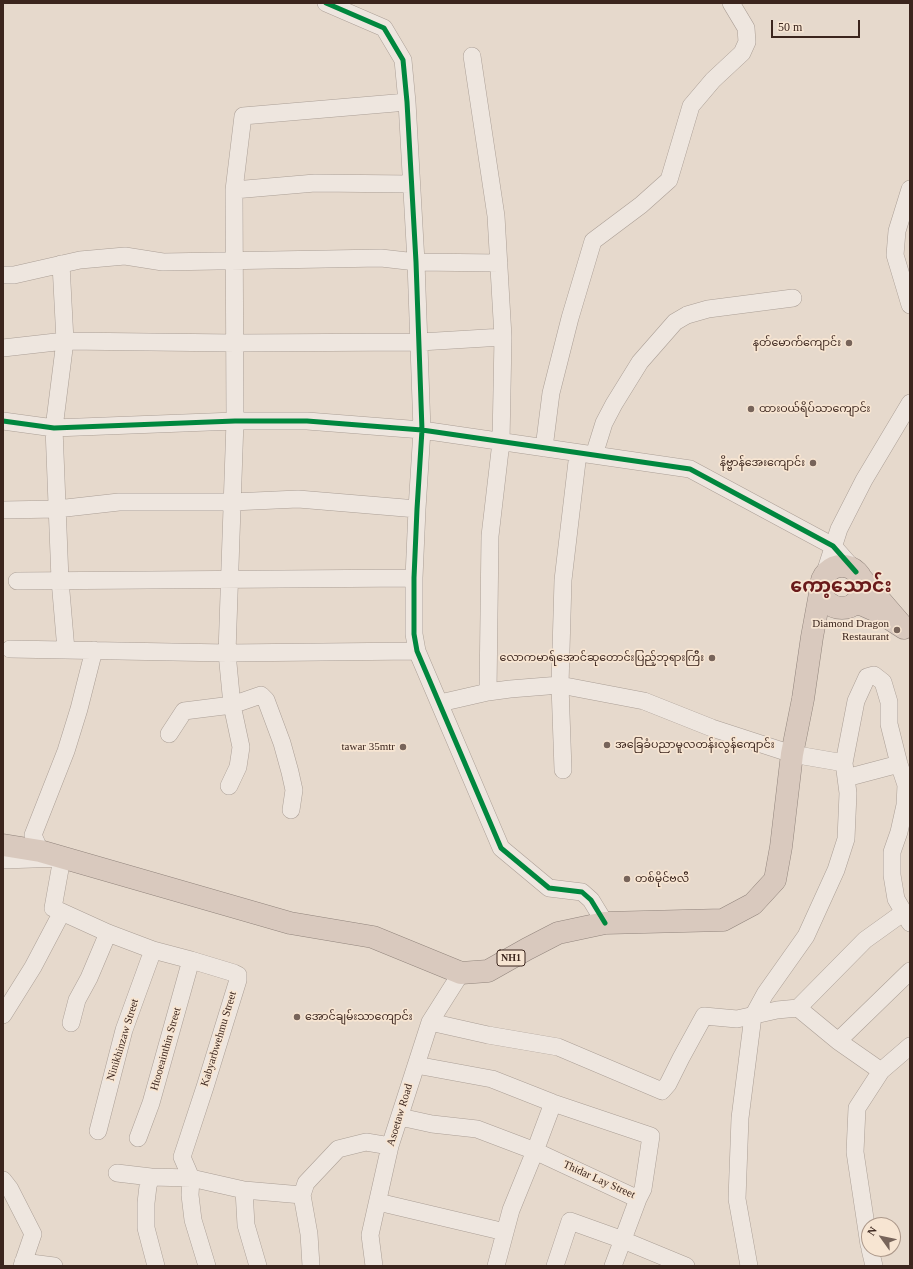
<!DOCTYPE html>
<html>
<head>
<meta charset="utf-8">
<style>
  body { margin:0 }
  #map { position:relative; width:913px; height:1269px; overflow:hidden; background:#e6d9cc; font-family:"Times New Roman",serif }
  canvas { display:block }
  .frame { position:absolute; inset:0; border:4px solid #3b251d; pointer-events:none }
  .north { position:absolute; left:861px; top:1217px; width:40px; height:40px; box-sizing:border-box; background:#f7e5d2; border:1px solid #ac988a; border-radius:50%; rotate:303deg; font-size:11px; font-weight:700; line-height:16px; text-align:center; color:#3b251d }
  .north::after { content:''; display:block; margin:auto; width:14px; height:18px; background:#77645a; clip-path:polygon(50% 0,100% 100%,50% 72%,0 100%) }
  .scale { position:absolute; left:771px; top:20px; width:89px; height:18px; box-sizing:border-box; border:2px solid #3b251d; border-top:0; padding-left:5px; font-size:12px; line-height:14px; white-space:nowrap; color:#3b251d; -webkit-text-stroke:3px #f7e5d2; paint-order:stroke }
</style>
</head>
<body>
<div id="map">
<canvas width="913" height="1269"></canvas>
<div class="frame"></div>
<div class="north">N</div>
<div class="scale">50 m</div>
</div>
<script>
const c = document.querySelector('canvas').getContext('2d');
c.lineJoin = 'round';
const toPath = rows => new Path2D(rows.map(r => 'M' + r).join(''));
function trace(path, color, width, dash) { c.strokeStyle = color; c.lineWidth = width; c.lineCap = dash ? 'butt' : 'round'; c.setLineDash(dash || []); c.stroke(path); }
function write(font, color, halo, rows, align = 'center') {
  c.font = font + ' "Times New Roman","Noto Sans Myanmar",serif'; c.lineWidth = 3.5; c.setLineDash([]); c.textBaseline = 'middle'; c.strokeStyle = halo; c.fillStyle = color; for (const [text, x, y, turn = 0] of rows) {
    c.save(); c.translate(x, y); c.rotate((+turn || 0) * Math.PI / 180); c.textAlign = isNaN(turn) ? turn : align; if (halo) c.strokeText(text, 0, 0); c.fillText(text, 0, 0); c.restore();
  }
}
const minor = toPath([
  [326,3,384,28,403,60,407,102,416,262,422,430,417,509,414,578,414,634,417,651,501,848,549,888,582,892,591,900,605,923],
  [472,56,496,216,503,337,501,442,490,536,488,692],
  [910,189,897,231,895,255,910,305],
  [234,190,315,183,411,184],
  [61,264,65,341,54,428,60,580,66,650],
  [3,275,14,275,80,260,125,256,163,262,381,258,416,262,499,263],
  [3,348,65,341,235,343,420,342,503,337],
  [3,421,54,428,235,421,307,421,422,430,690,469,833,546,856,572],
  [544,448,551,393,570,318,593,241,641,205,669,180,691,106,713,80,742,53,747,42,746,28,731,3],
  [594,455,604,423,614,404,640,362,675,322,687,315,708,309,793,298],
  [3,510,57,509,119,502,232,502,298,499,417,509],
  [17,581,414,578],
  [822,582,839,529,864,480,910,403],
  [10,649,227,653,417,651],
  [440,703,488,692,510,689,560,685,644,701,712,728,792,754,844,763],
  [169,734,184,711,232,705,261,695,266,700,282,743,290,772,294,790,291,810],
  [563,770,560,685,563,580,578,453],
  [846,778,899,764],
  [229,786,238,767,241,747,232,705,227,653,235,421,234,190,243,116,407,102],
  [40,851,33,835,66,751,79,709,94,650],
  [3,860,62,858,53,908,108,933,153,950,191,960,234,973,238,975,238,980,205,1087,182,1157,191,1178,244,1190,302,1195,306,1183,338,1149,366,1142,390,1146],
  [798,1008,865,940,904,912],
  [3,1015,33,967,62,912],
  [430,1022,488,1035,558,1047,662,1091,668,1084,681,1058,704,1016,737,1019,777,1010,798,1008,838,1041,881,1071],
  [71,1023,77,1000,89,978,108,933],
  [838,1041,910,971],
  [400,1117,432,1124,477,1129,535,1151,638,1199,643,1189,651,1136,553,1103,492,1079,416,1065],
  [98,1131,124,1030,153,950],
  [138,1138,151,1103,191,960],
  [117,1173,151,1177,191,1178,190,1195,193,1220,207,1266],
  [151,1177,148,1186,146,1203,146,1228,156,1266],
  [3,1180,10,1189,33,1234,22,1266],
  [244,1190,246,1225,258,1266],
  [302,1195,309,1234,311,1266],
  [378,1202,505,1232],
  [869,1245,855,1152,857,1108,881,1071,910,1046],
  [870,1249,874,1266],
  [23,1262,54,1266],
  [374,1266,370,1235,390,1146,430,1022,461,973],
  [496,1266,511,1210,535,1151,553,1103],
  [555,1266,570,1221,623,1240,686,1266],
  [613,1266,638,1199],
  [749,1266,737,1199,740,1118,753,1016,765,994,806,936,836,870,846,839,848,793,844,763,856,701,867,677,874,675,883,682,889,702,889,724,899,764,906,785,905,805,899,832,892,852,892,875,896,899,910,923]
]);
const highway = toPath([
  '821 587a21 21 0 1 1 42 0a21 21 0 1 1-42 0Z',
  [855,603,863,605,881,613,904,628,861,578],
  [3,845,40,851,290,923,373,937,461,973,488,971,527,949,558,933,605,923,723,920,753,904,775,880,781,847,792,754,803,699,812,637,821,588]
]);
const cycleway = toPath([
  [326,3,384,28,403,60,407,102,416,262,422,430,417,509,414,578,414,634,417,651,501,848,549,888,582,892,591,900,605,923],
  [3,421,54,428,235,421,307,421,422,430,690,469,833,546,856,572]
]);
const markers = [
  [849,343,4,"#77645a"],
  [751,409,4,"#77645a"],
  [813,463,4,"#77645a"],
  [897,630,4,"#77645a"],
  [712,658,4,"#77645a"],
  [607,745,4,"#77645a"],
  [403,747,4,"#77645a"],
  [627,879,4,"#77645a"],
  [297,1017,4,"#77645a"]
];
const shields = [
  [511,958,28]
];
const shieldNames = [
  ["NH1",511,958]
];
const poiNames = [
  ["နတ်မောက်ကျောင်း",841,343],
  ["ထားဝယ်ရိပ်သာကျောင်း",759,409,"left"],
  ["နိဗ္ဗာန်အေးကျောင်း",805,463],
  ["Diamond Dragon",889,624],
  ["Restaurant",889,637],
  ["လောကမာရ်အောင်ဆုတောင်းပြည့်ဘုရားကြီး",704,658],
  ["အခြေခံပညာမူလတန်းလွန်ကျောင်း",615,745,"left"],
  ["tawar 35mtr",395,747],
  ["တစ်မိုင်ဗလီ",635,879,"left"],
  ["အောင်ချမ်းသာကျောင်း",305,1017,"left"]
];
const streetNames = [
  ["Kabyarbwehmu Street",219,1039,-73],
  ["Ninikhinzaw Street",123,1040,-73],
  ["Htooeainthin Street",166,1049,-74],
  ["Asoetaw Road",400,1115,-73],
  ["Thidar Lay Street",599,1180,24]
];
const townNames = [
  ["ကော့သောင်း",841,587]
];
trace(minor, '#ab9f96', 18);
trace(highway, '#91847c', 23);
trace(minor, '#eee6df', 17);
trace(highway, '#d9c9be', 22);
trace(cycleway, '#00873e', 5);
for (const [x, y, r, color] of markers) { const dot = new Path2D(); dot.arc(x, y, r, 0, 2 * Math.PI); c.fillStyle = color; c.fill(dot); trace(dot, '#f7e5d2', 1.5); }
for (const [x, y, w] of shields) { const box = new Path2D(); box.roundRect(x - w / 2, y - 8, w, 16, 3); c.fillStyle = '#f7e5d2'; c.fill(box); trace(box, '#3b251d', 1); }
write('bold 10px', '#3b251d', null, shieldNames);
write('11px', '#3b251d', '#f7e5d2', poiNames, 'right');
write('11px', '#3b251d', '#f7e5d2', streetNames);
write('bold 19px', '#6a1a1a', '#f7e5d2', townNames);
</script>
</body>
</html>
